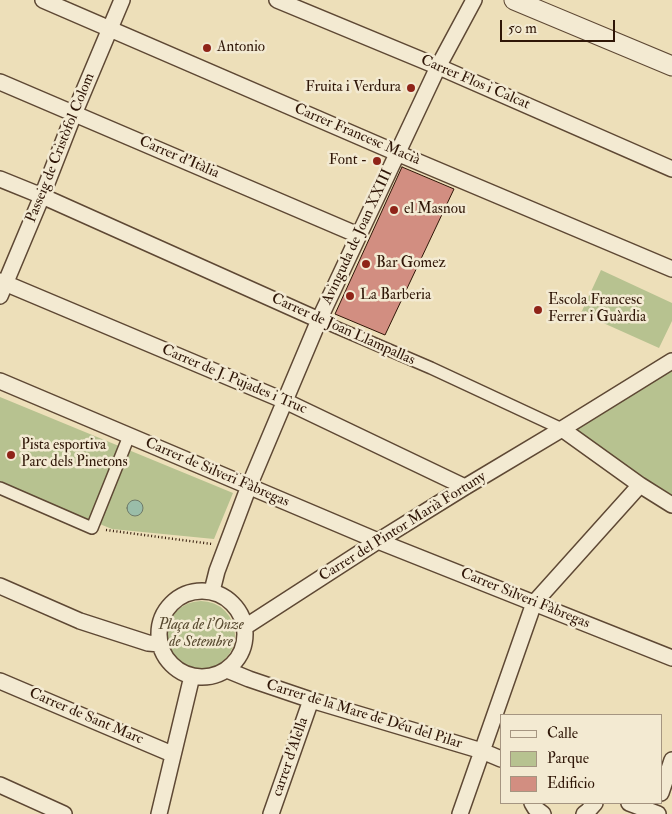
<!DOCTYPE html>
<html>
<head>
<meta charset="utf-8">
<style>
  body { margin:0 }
  #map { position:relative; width:672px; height:814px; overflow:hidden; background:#eddfb9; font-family:"IM FELL Double Pica",serif }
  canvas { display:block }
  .legend { position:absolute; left:500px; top:714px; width:162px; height:90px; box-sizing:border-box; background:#f3ead2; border:1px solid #a59581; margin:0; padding:6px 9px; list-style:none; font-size:15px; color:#2f1607 }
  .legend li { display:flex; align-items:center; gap:10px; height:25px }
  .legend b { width:25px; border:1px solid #a59581 }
  .scale { position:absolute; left:500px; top:20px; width:115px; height:22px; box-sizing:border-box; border:2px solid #2f1607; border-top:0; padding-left:6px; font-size:15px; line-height:18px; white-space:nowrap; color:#2f1607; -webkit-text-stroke:4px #f3ead2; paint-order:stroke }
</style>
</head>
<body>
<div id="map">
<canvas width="672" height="814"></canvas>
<ul class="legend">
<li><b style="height:6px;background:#f3ead2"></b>Calle</li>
<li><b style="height:14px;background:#b7c290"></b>Parque</li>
<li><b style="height:14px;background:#d28e81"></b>Edificio</li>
</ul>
<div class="scale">50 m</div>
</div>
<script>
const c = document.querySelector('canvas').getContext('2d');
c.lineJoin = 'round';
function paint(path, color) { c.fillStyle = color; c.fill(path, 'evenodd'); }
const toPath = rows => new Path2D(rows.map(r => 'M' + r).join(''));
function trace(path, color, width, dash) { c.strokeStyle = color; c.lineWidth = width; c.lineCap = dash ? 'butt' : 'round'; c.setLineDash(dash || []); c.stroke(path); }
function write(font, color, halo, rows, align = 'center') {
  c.font = font + ' "IM FELL Double Pica",serif'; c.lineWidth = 5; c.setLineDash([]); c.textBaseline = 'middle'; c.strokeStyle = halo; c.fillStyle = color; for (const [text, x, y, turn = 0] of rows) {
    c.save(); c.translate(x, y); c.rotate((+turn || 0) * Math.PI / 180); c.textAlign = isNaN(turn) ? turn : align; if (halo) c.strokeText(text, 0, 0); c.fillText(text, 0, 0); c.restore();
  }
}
const green = toPath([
  [601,270,672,303,672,321,659,348,581,313],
  [672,368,672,496,573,430],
  [0,397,233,493,214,539,112,529,40,500,0,481],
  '167 635a34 34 0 1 1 68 0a34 34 0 1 1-68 0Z'
]);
const water = toPath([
  '127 508a8 8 0 1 1 16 0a8 8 0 1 1-16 0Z'
]);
const building = toPath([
  [402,167,454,189,385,335,335,314,402,167]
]);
const path = toPath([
  [106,530,212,544]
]);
const pedestrian = toPath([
  [319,320,431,368,562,429],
  [0,488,92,528,129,436]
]);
const minor = toPath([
  [43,0,397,153,672,269],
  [277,0,446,70,672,169],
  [0,82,358,235],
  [0,179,42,196,319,320],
  [0,281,285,401,465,487],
  [0,296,42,196,74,114,122,0],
  [0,381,378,541,672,658],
  [562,429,640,485,672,505],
  [0,586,80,621,148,643,160,644],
  '159 634a43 43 0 1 1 86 0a43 43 0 1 1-86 0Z',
  [212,591,217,571,249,486,319,320,438,67,474,0],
  [245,627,378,541,465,487,562,429,672,361],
  [227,670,249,679,311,700,482,751,501,759],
  [0,681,172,754],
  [0,785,64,814],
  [661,793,672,760],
  [532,803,535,808,543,814],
  [629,803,658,814],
  [159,814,192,676],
  [271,814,311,700],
  [460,814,534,603,640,485],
  [584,814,588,811,595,803]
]);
const tertiary = toPath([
  [514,0,672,66]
]);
const markers = [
  [207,48,5,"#8f2418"],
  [411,88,5,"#8f2418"],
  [377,161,5,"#8f2418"],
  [394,210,5,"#8f2418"],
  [366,264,5,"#8f2418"],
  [350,296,5,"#8f2418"],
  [538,310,5,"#8f2418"],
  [11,455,5,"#8f2418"]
];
const poiNames = [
  ["Antonio",217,48],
  ["Fruita i Verdura",401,88,"right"],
  ["Font -",367,161,"right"],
  ["el Masnou",404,210],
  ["Bar Gomez",376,264],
  ["La Barberia",360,296],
  ["Escola Francesc",548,301],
  ["Ferrer i Guàrdia",548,318],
  ["Pista esportiva",21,446],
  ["Parc dels Pinetons",21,463]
];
const streetNames = [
  ["Carrer Flos i Calcat",475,83,23],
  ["Carrer Francesc Macià",357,135,23],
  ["Passeig de Cristòfol Colom",61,148,-68],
  ["Carrer d'Itàlia",179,158,23],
  ["Avinguda de Joan XXIII",358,237,-65],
  ["Carrer de Joan Llampallas",343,330,24],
  ["Carrer de J. Pujades i Truc",234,380,23],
  ["Carrer de Silveri Fàbregas",217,473,23],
  ["Carrer del Pintor Marià Fortuny",403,527,-32],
  ["Carrer Silveri Fàbregas",525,599,22],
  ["Carrer de la Mare de Déu del Pilar",364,715,17],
  ["Carrer de Sant Marc",86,717,23],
  ["carrer d'Alella",291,757,-71]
];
const parkNames = [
  ["Plaça de l'Onze",201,626],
  ["de Setembre",201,643]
];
paint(green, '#b7c290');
paint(water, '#9abda9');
trace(water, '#6f7a68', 1);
paint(building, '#d28e81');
trace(building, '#2f1607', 1);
trace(pedestrian, '#5e4834', 14);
trace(minor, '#5e4834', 18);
trace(tertiary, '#5e4834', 21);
trace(path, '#2f1607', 2.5, [1, 2.5]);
trace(pedestrian, '#f3ead2', 11);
trace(minor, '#f3ead2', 15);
trace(tertiary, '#f3ead2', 19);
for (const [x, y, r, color] of markers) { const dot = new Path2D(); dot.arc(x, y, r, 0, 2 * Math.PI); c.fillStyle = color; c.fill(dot); trace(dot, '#f3ead2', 2); }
write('15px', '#2f1607', '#f3ead2', poiNames, 'left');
write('15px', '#2f1607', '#f3ead2', streetNames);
write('italic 15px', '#584a30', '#f3ead2', parkNames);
</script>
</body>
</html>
